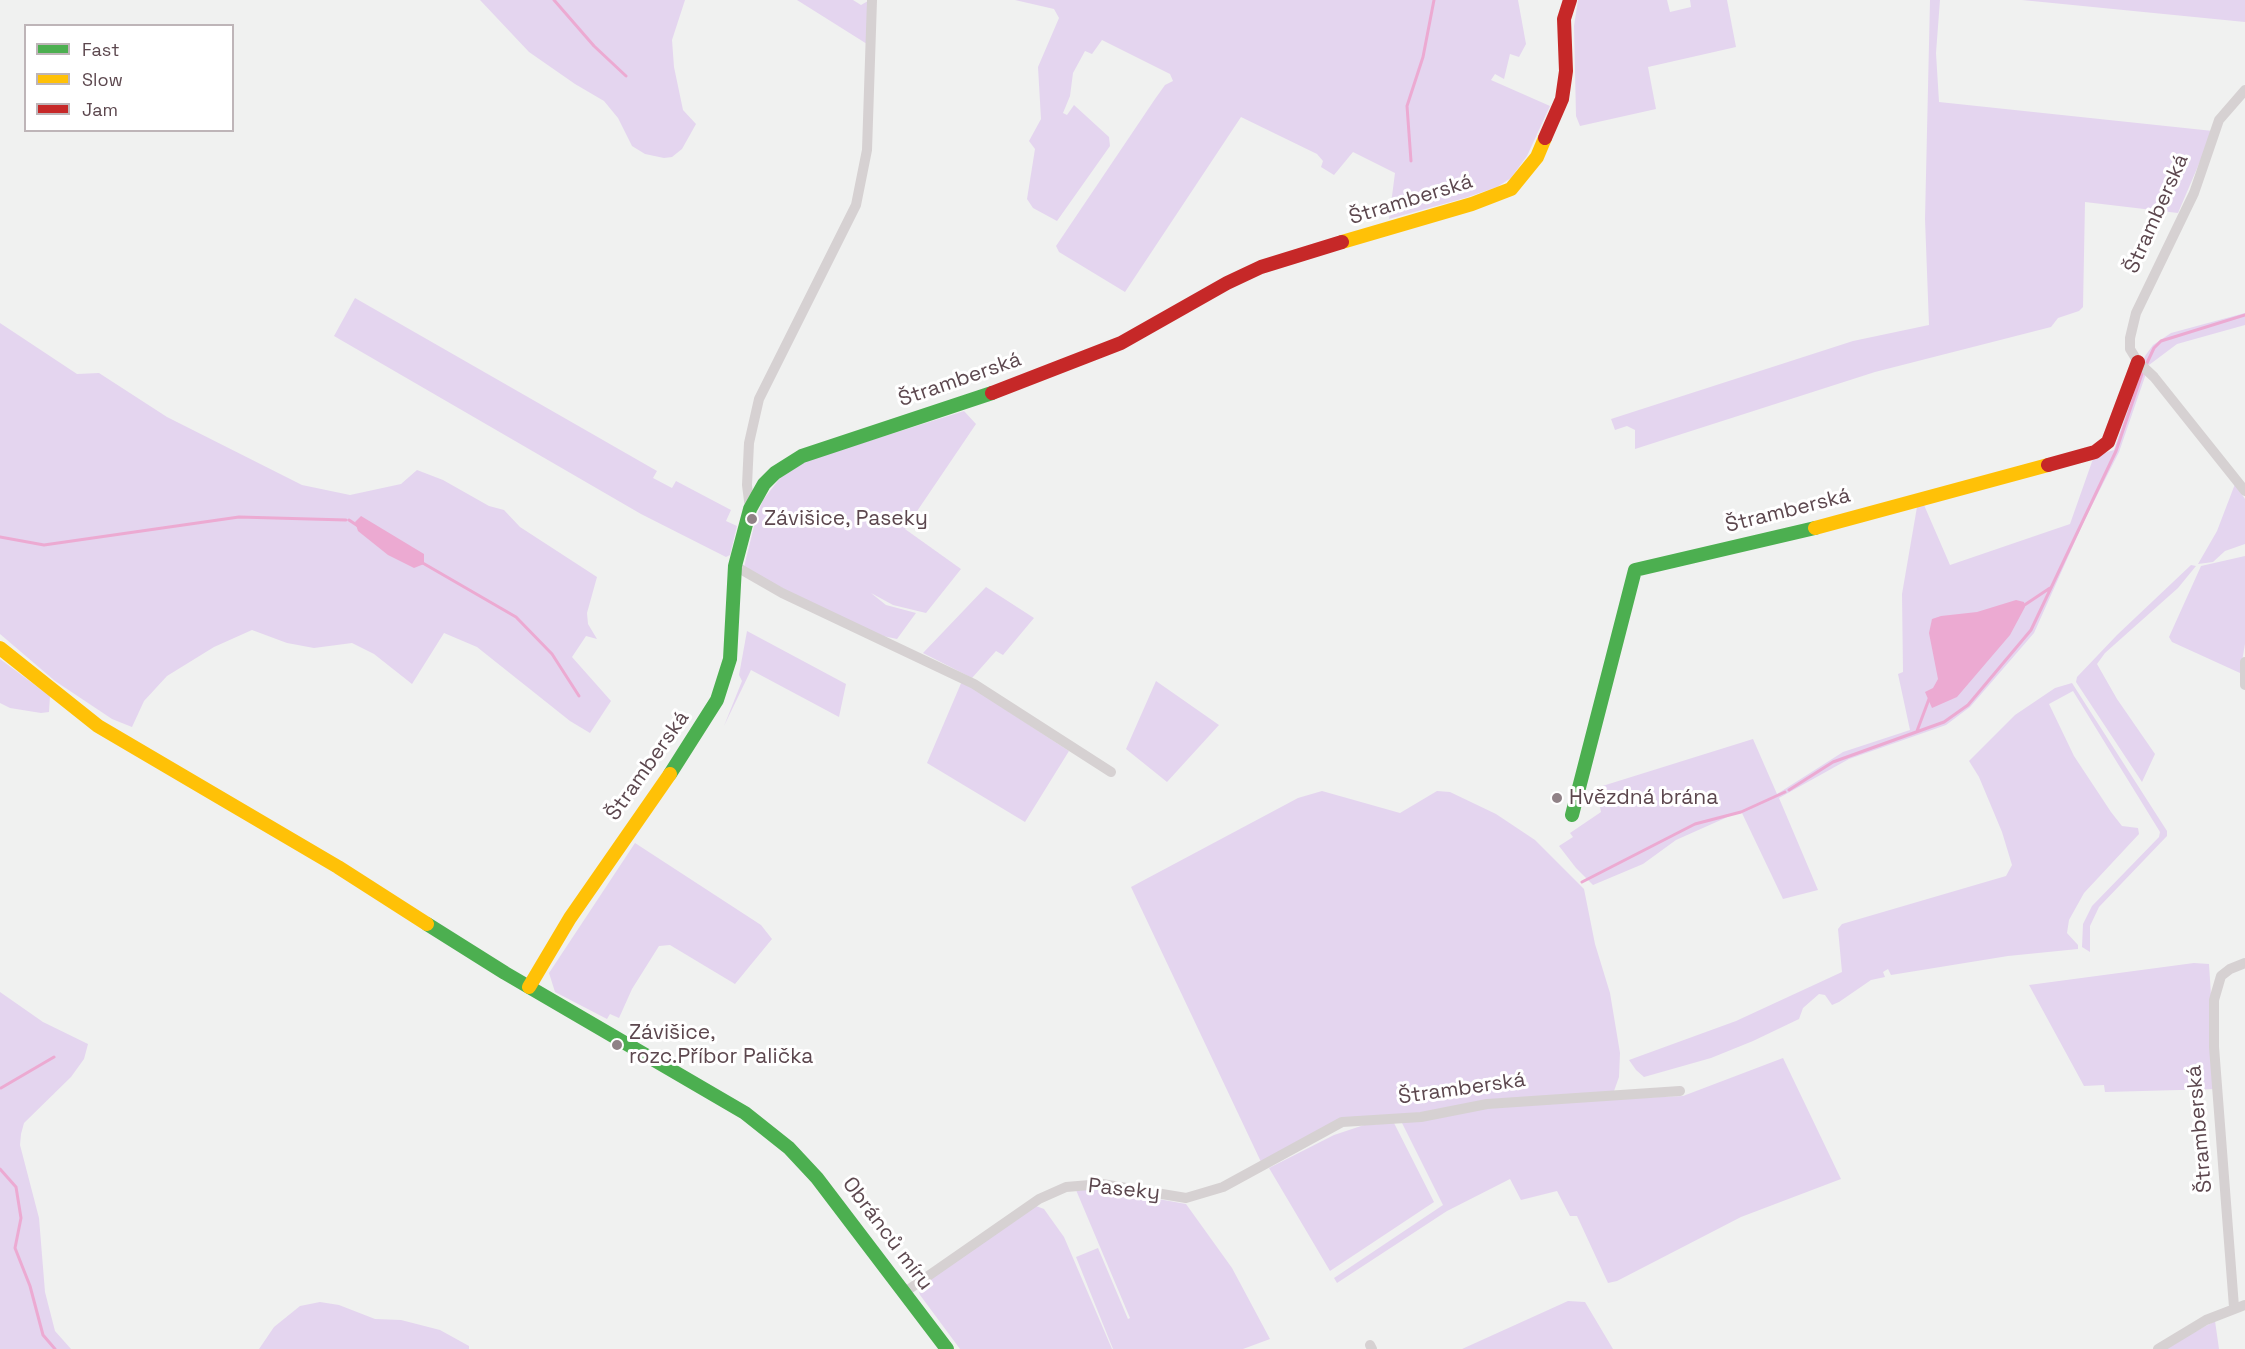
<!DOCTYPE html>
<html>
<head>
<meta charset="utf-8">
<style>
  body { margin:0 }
  #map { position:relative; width:2245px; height:1349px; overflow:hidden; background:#f0f1f0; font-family:"Space Grotesk",sans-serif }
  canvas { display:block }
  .legend { position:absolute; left:24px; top:24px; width:210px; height:108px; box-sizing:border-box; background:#fff; border:2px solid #beb5b8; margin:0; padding:8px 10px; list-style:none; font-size:18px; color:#5c474e }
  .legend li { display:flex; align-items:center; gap:12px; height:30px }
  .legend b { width:30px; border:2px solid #beb5b8 }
</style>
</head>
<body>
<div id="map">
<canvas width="2245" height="1349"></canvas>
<ul class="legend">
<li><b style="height:8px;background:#4caf50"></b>Fast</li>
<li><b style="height:8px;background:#ffc107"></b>Slow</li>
<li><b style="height:8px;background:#c62828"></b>Jam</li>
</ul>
</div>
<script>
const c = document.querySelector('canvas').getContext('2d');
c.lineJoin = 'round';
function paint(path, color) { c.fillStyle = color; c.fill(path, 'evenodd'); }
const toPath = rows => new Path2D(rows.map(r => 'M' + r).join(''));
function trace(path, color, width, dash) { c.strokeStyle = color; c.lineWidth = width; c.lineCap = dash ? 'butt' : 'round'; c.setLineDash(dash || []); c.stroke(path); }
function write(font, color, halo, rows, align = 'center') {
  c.font = font + ' "Space Grotesk",sans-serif'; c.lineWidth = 6; c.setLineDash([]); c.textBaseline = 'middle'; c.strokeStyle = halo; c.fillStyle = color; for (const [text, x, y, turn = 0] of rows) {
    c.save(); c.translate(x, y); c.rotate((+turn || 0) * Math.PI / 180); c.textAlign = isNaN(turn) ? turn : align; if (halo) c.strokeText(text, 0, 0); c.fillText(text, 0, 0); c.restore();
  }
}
const green = toPath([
  [480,0,685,0,672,40,674,67,683,110,696,124,682,149,672,157,664,158,645,154,632,146,618,118,604,101,575,84,529,52],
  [797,0,853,0,861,5,868,1,867,44],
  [1015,0,1518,0,1526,44,1519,57,1510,54,1504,79,1495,74,1491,80,1550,106,1527,156,1511,178,1497,187,1465,198,1389,219,1395,173,1353,152,1334,175,1321,167,1323,161,1317,154,1241,117,1125,292,1059,252,1056,246,1155,99,1165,85,1173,81,1170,74,1102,40,1092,54,1085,51,1073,73,1070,96,1063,113,1067,115,1074,105,1109,137,1110,146,1057,221,1033,208,1027,199,1035,149,1029,141,1041,119,1038,67,1059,18,1054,9],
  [1578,0,1667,0,1670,12,1691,7,1690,0,1727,0,1736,47,1648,67,1656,109,1580,126,1576,116,1574,26],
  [1930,0,1940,0,1936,53,1939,102,2213,131,2178,213,2085,202,2083,307,2079,311,2058,318,2051,327,1875,372,1635,449,1635,430,1627,426,1615,430,1611,419,1853,341,1929,325,1925,219],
  [2020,0,2245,0,2245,22,2022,0],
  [355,298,657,471,653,478,672,488,676,481,731,510,726,521,737,526,730,555,726,557,641,514,334,336],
  [2245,313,2245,325,2177,344,2149,365,2119,452,2085,519,2034,633,1970,707,1946,725,1849,759,1779,798,1818,890,1783,899,1741,811,1676,840,1643,864,1593,885,1576,868,1559,846,1573,837,1570,833,1601,812,1596,788,1753,739,1777,794,1843,752,1910,730,1898,674,1903,672,1902,594,1917,507,1924,505,1950,565,2070,524,2094,456,2114,450,2145,356,2153,345,2171,333],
  [0,323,77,374,99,373,167,417,302,485,350,495,401,484,417,470,443,480,489,506,504,510,520,527,597,577,587,613,588,624,597,639,586,636,572,657,611,701,590,733,570,721,477,647,444,633,412,684,374,654,352,643,314,648,287,643,252,630,214,647,167,676,144,701,132,727,112,719,55,681,0,634],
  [964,411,976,424,905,529,961,569,926,613,893,605,871,593,886,605,916,613,897,639,883,636,802,599,744,567,756,518,763,500,780,478,808,460],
  [2235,484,2245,499,2245,544,2225,551,2213,562,2198,564,2217,531],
  [2245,556,2245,644,2240,673,2172,642,2169,637,2201,566],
  [2191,565,2196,566,2178,588,2105,653,2097,664,2117,699,2155,754,2142,782,2076,682,2077,677,2117,635],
  [986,587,1034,618,1003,655,996,651,972,678,923,653],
  [747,631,846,684,839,717,751,670,724,726,742,681,739,675],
  [0,659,50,696,49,712,41,713,10,708,0,703],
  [962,681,1069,751,1025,822,927,763],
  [1156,681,1219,725,1167,782,1126,749],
  [2072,683,2167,831,2167,836,2099,907,2090,926,2090,952,2082,947,2083,924,2092,906,2159,837,2160,832,2073,691,2049,704,2074,756,2111,812,2122,826,2138,828,2139,834,2084,893,2069,920,2067,933,2078,945,2078,949,2008,956,1891,975,1888,969,1883,972,1885,977,1871,980,1839,1002,1832,1005,1825,995,1819,994,1803,1008,1799,1019,1753,1041,1711,1058,1644,1077,1636,1070,1629,1060,1736,1021,1842,972,1838,929,1842,924,2006,876,2012,865,2002,832,1979,777,1969,761,2015,715,2055,688],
  [1322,791,1400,813,1437,791,1450,792,1496,814,1535,840,1584,889,1595,944,1610,993,1620,1053,1619,1077,1614,1091,1421,1113,1342,1119,1262,1164,1131,887,1298,798],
  [635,843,761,925,772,939,735,984,670,945,659,946,632,989,619,1018,610,1014,607,1019,555,992,549,973],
  [2194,963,2209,964,2217,1089,2105,1092,2104,1085,2084,1086,2029,985],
  [0,992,43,1022,88,1044,84,1059,71,1077,24,1123,21,1134,20,1145,39,1218,45,1292,55,1331,71,1349,0,1349],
  [1783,1058,1841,1179,1741,1217,1617,1281,1608,1283,1577,1216,1570,1216,1557,1191,1521,1200,1510,1179,1447,1211,1337,1283,1334,1278,1443,1205,1402,1123,1466,1110,1539,1102,1683,1096],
  [1394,1123,1434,1202,1330,1271,1269,1168,1334,1135,1364,1125],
  [1076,1190,1108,1190,1186,1204,1232,1268,1270,1339,1243,1349,1113,1349,1076,1257,1098,1248,1128,1319,1130,1318],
  [1036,1206,1044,1209,1064,1237,1112,1349,960,1349,920,1295,918,1288],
  [1568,1301,1585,1302,1613,1349,1462,1349],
  [320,1302,339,1305,375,1319,401,1320,440,1330,469,1346,469,1349,259,1349,274,1327,300,1306],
  [2215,1321,2219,1349,2166,1349,2180,1340]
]);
const water = toPath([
  [361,516,424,554,424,564,414,568,388,555,358,531,355,522],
  [2016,600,2024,602,2025,607,2010,635,1957,697,1932,708,1925,692,1933,688,1938,679,1929,633,1932,619,1941,616,1977,612]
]);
const stream = toPath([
  [554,0,594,46,626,76],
  [1411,161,1407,106,1423,57,1434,0],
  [2146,365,2154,348,2161,341,2245,315],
  [349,520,358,526],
  [0,537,44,545,239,517,346,520],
  [421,562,516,617,552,654,579,696],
  [2023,606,2050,588],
  [1917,731,1929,699],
  [1789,790,1833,762,1944,722,1968,705,2031,630,2116,451,2143,371],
  [1582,882,1695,824,1741,812,1785,792],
  [1,1088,54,1057],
  [0,1169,16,1187,21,1218,15,1248,30,1286,43,1335,55,1349]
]);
const street = toPath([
  [2245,90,2219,120,2194,193,2136,313,2130,338,2130,349,2138,362,2154,377,2245,491],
  [750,509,747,485,749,443,759,399,856,205,867,150,872,0],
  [735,566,782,593,974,684,1111,772],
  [2245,662,2245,685],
  [905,1292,1039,1199,1066,1187,1102,1184,1186,1198,1223,1187,1342,1122,1421,1117,1487,1104,1680,1091],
  [2234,1307,2214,1047,2214,1000,2221,976,2230,969,2245,963],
  [1370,1345,1372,1349],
  [2158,1349,2206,1320,2245,1305]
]);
const fast = toPath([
  [670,774,717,700,730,659,735,566,750,509,764,484,775,473,802,456,992,393],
  [1572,815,1635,570,1815,528],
  [427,924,505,973,745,1113,789,1148,817,1178,947,1349]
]);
const slow = toPath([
  [1342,242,1472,204,1511,189,1537,157,1545,138],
  [1815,528,2048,465],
  [0,648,98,726,338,867,427,924],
  [529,987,570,918,670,774]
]);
const jam = toPath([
  [1545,138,1562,99,1566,71,1564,19,1570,0],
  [992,393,1121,343,1227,283,1261,267,1342,242],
  [2048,465,2095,452,2108,442,2138,362]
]);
const markers = [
  [752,519,6,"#908287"],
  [1557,798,6,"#908287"],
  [617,1045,6,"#908287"]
];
const streetNames = [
  ["Štramberská",1411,200,-17],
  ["Štramberská",2157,214,-66],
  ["Štramberská",960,380,-19],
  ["Štramberská",1788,511,-14],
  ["Štramberská",648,766,-55],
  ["Štramberská",1462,1089,-8],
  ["Štramberská",2200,1129,-95],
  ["Paseky",1124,1190,6],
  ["Obránců míru",887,1234,53]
];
const poiNames = [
  ["Závišice, Paseky",764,519],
  ["Hvězdná brána",1569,798],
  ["Závišice,",629,1033],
  ["rozc.Příbor Palička",629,1057]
];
paint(green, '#e4d5ef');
paint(water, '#ecaad2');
trace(stream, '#ecaad2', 3);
trace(street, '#d6d1d2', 10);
trace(fast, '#4caf50', 14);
trace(slow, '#ffc107', 14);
trace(jam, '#c62828', 14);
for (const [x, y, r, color] of markers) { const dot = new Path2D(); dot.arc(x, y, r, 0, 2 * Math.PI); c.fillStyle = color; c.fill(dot); trace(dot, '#fff', 2); }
write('21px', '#5c474e', '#fff', streetNames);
write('21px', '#5c474e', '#fff', poiNames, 'left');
</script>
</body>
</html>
